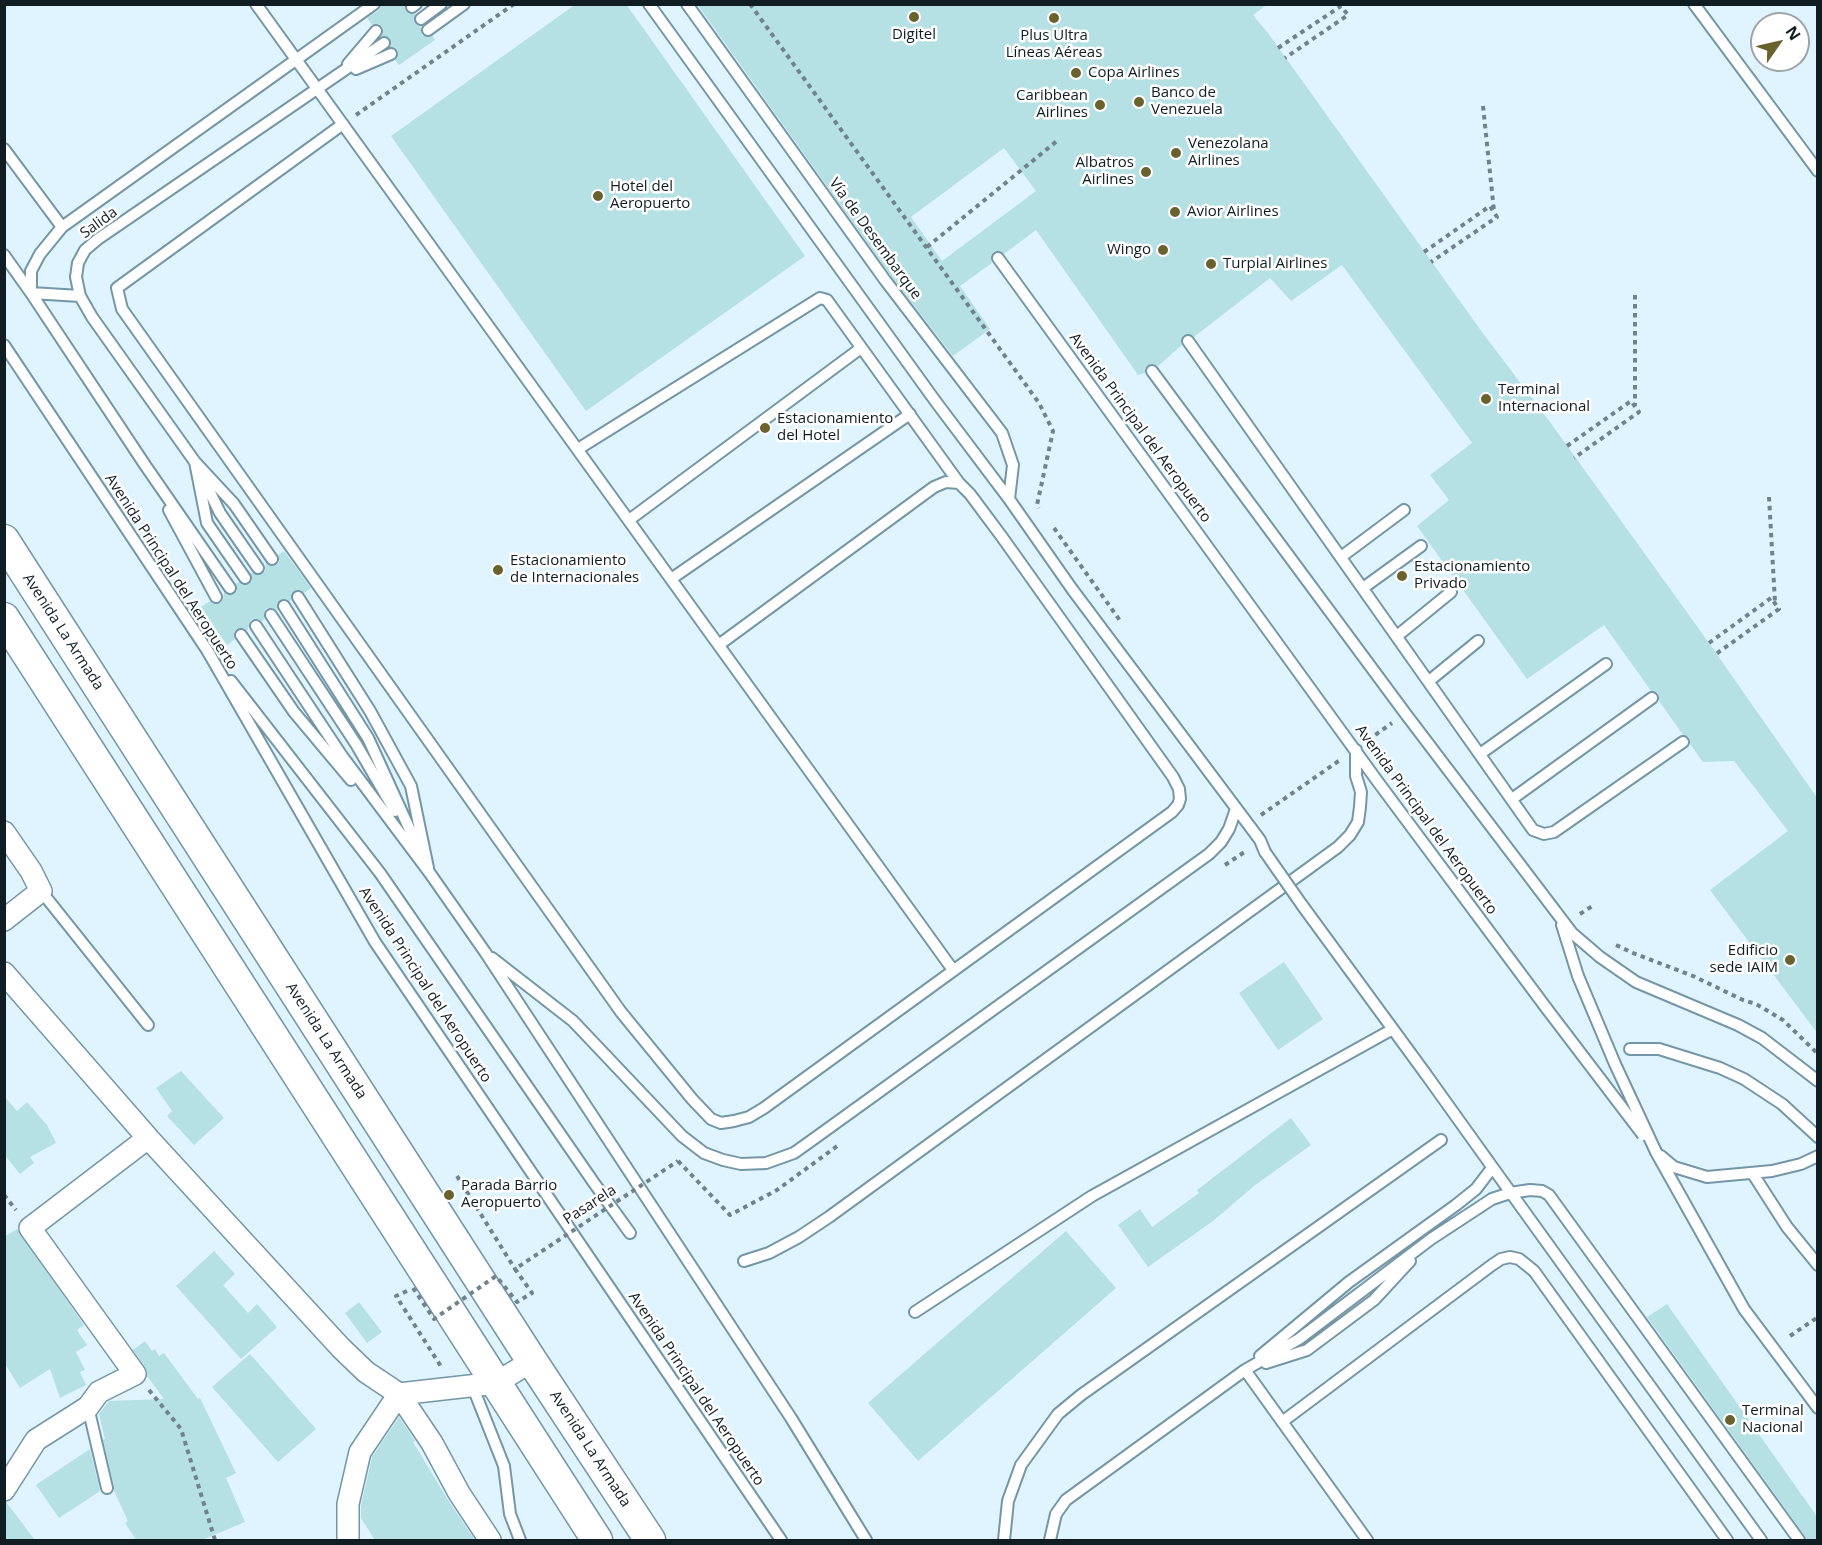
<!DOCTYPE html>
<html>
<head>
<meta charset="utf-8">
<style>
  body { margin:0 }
  #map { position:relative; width:1822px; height:1545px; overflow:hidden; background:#dff4ff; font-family:"Open Sans",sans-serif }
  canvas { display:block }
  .frame { position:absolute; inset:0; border:6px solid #101d23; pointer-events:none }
  .north { position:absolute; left:1750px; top:12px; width:60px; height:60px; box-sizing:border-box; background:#fff; border:2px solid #9fa5a7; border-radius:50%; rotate:56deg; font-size:16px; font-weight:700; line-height:24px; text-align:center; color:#101d23 }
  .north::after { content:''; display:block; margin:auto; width:21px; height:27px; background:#6a622e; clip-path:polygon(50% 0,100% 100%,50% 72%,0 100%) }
</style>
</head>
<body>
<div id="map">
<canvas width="1822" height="1545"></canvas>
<div class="frame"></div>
<div class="north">N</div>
</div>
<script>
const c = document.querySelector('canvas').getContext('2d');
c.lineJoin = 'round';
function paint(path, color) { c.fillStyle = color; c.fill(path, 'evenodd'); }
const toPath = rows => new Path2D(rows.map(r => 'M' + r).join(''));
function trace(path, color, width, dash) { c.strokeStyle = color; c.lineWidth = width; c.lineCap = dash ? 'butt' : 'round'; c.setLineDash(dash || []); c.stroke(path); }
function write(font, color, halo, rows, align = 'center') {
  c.font = font + ' "Open Sans",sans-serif'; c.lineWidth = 5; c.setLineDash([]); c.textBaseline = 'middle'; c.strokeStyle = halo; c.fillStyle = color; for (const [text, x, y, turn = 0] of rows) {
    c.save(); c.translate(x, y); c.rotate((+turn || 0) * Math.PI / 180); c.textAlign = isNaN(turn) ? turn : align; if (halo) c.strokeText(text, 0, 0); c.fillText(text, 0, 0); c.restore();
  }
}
const building = toPath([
  [382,4,405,4,405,8,409,14,417,13,414,20,418,26,421,26,422,35,428,37,433,36,435,40,399,65,395,60,398,55,398,51,390,47,390,38,381,36,383,28,378,24,372,25,367,18,379,10],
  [576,4,626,4,805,256,586,411,391,136],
  [697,4,1268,4,1253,15,1268,33,1482,332,1550,422,1709,643,1818,799,1818,1034,1710,890,1788,831,1734,761,1703,762,1690,744,1689,737,1683,735,1659,701,1658,693,1651,691,1604,625,1527,679,1417,526,1449,500,1430,475,1472,443,1342,265,1291,301,1270,278,1194,337,1188,334,1183,335,1181,341,1182,345,1158,366,1154,364,1148,365,1145,369,1145,373,1138,375,1036,230,1004,254,998,251,993,252,991,258,992,263,960,286,990,329,953,356,891,276],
  [1004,148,1036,191,942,261,911,217],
  [284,551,311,588,304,593,298,590,294,591,290,602,284,599,280,600,277,606,278,610,271,608,266,609,264,615,265,619,262,621,256,619,251,620,247,631,244,628,237,629,234,632,235,639,227,645,201,607,210,601,215,604,220,603,223,600,224,592,227,595,234,594,237,591,236,584,239,582,242,585,249,584,252,581,251,573,262,574,265,571,266,563,269,566,276,565,279,562,278,555],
  [1284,962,1323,1019,1278,1050,1239,993],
  [181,1071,224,1118,194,1145,167,1116,172,1111,156,1088],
  [4,1096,17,1111,27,1102,47,1125,56,1143,30,1157,34,1163,20,1174,4,1154],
  [1291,1118,1311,1145,1254,1186,1213,1221,1148,1267,1118,1225,1140,1209,1152,1227,1199,1193,1197,1190],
  [17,1229,84,1325,77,1330,87,1345,76,1352,85,1370,80,1372,86,1385,60,1398,50,1369,20,1388,4,1362,4,1237],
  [1066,1231,1116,1288,918,1461,868,1403],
  [214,1251,235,1274,223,1285,248,1313,257,1304,277,1327,241,1359,176,1286],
  [359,1302,382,1332,367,1343,345,1313],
  [1667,1304,1818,1518,1818,1540,1806,1540,1805,1536,1647,1317],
  [145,1341,152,1351,155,1349,159,1356,164,1353,198,1399,200,1398,236,1473,226,1478,245,1522,202,1540,136,1540,125,1523,128,1521,114,1491,114,1486,103,1440,105,1439,99,1414,109,1401,164,1399,147,1376,145,1367,133,1350],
  [250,1354,316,1429,278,1462,212,1387],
  [399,1417,415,1441,413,1442,448,1500,475,1540,375,1540,361,1518,361,1505,372,1457],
  [90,1449,100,1491,59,1518,36,1485],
  [6,1502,35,1540,4,1540]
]);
const path = toPath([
  [750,4,1039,403,1053,431,1037,505,1039,508],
  [1278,48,1341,6,1348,15,1285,58],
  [1483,106,1494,211],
  [356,115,514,4],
  [927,247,1057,141],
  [1424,252,1490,206,1497,217,1431,262],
  [1635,295,1635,406],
  [1567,446,1631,401,1639,412,1574,458],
  [1769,497,1775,602],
  [1054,528,1121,622],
  [1709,643,1771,598,1779,609,1716,654],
  [1368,740,1392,723],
  [1261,815,1340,760],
  [1225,865,1246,851],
  [1580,914,1594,905],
  [1616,945,1633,953,1693,976,1743,1000,1756,1004,1783,1020,1818,1054],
  [678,1161,730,1215,777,1190,840,1144],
  [457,1176,515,1269],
  [4,1195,16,1210],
  [407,1291,396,1296,442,1368],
  [1790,1336,1818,1317],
  [149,1390,181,1429,215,1540]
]);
const lane = toPath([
  [256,4,953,970],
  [649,4,936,402,1009,499,1072,589,1260,840,1265,852],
  [687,4,885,280,1002,433,1013,465,1009,499],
  [1694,4,1818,171],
  [412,7,416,4],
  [421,19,441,4],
  [428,30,464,4],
  [348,64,376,31],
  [356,69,391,54],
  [343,124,117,288,122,309,621,1012,692,1099,711,1119,721,1123,734,1121,749,1117,764,1108,1172,812,1178,805,1180,799,1179,789,1173,777,1002,537,970,494,959,483,946,482,934,487,720,644],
  [4,149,62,227],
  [4,255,31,293,80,296],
  [998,258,1378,782,1547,1009],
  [1188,341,1533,830,1544,834,1554,832,1683,742],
  [4,345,207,650,375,942,781,1540],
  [1152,371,1405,713,1572,933,1600,957,1636,982,1738,1025,1762,1038,1818,1081],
  [578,449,820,298,827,300,959,483],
  [195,462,207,523,245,578],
  [202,476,220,513,258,568],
  [169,510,216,597],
  [629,520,861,348],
  [1341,557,1404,510],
  [272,559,234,504,195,462,92,317,80,296,76,277,78,263,85,250,98,239,384,43],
  [671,579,910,414],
  [230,588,145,465,31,293,31,271,40,254,62,227,374,4],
  [1363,588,1421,546],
  [298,597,370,711,411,786,428,868],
  [284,606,368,738,420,852],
  [271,615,356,744,395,811],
  [256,626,342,756,429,872,485,952,791,1418,866,1540],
  [241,635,294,712,351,780],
  [1397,636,1451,592],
  [231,681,380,873,594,1183,630,1233],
  [1429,681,1478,641],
  [1480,754,1606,664],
  [1512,799,1652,698],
  [41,891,148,1025],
  [1302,905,1425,1073],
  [1562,925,1578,976],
  [492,958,573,1021,682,1136,704,1153,723,1160,741,1164,766,1163,794,1153,815,1138,1209,854,1221,842,1229,829,1236,809],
  [1630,1049,1659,1049,1720,1068,1744,1079,1782,1104,1818,1137],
  [1656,1152,1744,1309,1818,1408],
  [1661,1156,1674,1167,1707,1177,1772,1171,1801,1164,1818,1156],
  [1488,1161,1761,1540],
  [1753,1174,1787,1227,1818,1265],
  [744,1261,769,1253,799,1237,829,1217,1338,847,1350,835,1358,822,1360,807,1361,792,1356,776,1356,750],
  [915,1312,1092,1196,1393,1029],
  [1260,1356,1349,1282,1456,1205,1476,1189,1492,1168],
  [1266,1363,1307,1350,1374,1300,1410,1261],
  [1245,1370,1367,1540],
  [472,1385,504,1466,510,1514,520,1540],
  [88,1407,107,1488],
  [1282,1422,1492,1265,1501,1259,1510,1257,1519,1259,1534,1271,1727,1540],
  [1004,1540,1008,1501,1021,1465,1058,1414,1081,1395,1441,1140],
  [1050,1540,1056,1514,1066,1500,1245,1370,1299,1339,1431,1239,1492,1199,1510,1193,1530,1190,1542,1191,1549,1195,1799,1540]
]);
const street = toPath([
  [4,832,31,871,41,891,4,920],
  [4,973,148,1138,341,1348,366,1372,399,1394,496,1383,532,1361],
  [4,1490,36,1440,88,1407,99,1392,135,1374,30,1228,148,1138],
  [348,1540,348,1504,360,1452,399,1394,432,1443,459,1493,490,1540]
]);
const secondary = toPath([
  [4,540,532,1361,650,1540],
  [4,618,597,1540]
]);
const pathBridge = toPath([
  [413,1288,434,1319,496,1276,517,1302,532,1293,515,1269,678,1161]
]);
const laneBridge = toPath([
  [1265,852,1302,905],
  [1578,976,1615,1064,1656,1152],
  [1547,1009,1643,1135],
  [1425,1073,1488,1161]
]);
const markers = [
  [914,17,6,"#6a622e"],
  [1054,18,6,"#6a622e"],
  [1076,73,6,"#6a622e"],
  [1139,102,6,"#6a622e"],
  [1100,105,6,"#6a622e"],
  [1176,153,6,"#6a622e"],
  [1146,172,6,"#6a622e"],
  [598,196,6,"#6a622e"],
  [1175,212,6,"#6a622e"],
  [1163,250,6,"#6a622e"],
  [1211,264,6,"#6a622e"],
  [1486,399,6,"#6a622e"],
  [765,428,6,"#6a622e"],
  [498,570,6,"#6a622e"],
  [1402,576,6,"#6a622e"],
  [1790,960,6,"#6a622e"],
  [449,1195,6,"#6a622e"],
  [1730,1420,6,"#6a622e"]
];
const poiNames = [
  ["Digitel",914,35,"center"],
  ["Plus Ultra",1054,36,"center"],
  ["Líneas Aéreas",1054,53,"center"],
  ["Copa Airlines",1088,73],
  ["Banco de",1151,93],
  ["Venezuela",1151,110],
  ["Caribbean",1088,96,"right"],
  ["Airlines",1088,113,"right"],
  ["Venezolana",1188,144],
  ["Airlines",1188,161],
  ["Albatros",1134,163,"right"],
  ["Airlines",1134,180,"right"],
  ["Hotel del",610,187],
  ["Aeropuerto",610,204],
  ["Avior Airlines",1187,212],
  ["Wingo",1151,250,"right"],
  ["Turpial Airlines",1223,264],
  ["Terminal",1498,390],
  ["Internacional",1498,407],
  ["Estacionamiento",777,419],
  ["del Hotel",777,436],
  ["Estacionamiento",510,561],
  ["de Internacionales",510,578],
  ["Estacionamiento",1414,567],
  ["Privado",1414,584],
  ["Edificio",1778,951,"right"],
  ["sede IAIM",1778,968,"right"],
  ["Parada Barrio",461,1186],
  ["Aeropuerto",461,1203],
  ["Terminal",1742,1411],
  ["Nacional",1742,1428]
];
const streetNames = [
  ["Salida",99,223,-36],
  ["Vía de Desembarque",875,239,54],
  ["Avenida Principal del Aeropuerto",1140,428,54],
  ["Avenida Principal del Aeropuerto",171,572,57],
  ["Avenida La Armada",63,632,57],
  ["Avenida Principal del Aeropuerto",1426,820,54],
  ["Avenida Principal del Aeropuerto",425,985,57],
  ["Avenida La Armada",326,1041,57],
  ["Pasarela",590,1205,-33],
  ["Avenida Principal del Aeropuerto",696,1389,56],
  ["Avenida La Armada",590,1449,57]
];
paint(building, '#b5e0e4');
trace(lane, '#7496a6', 14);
trace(street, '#7496a6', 24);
trace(secondary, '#7496a6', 33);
trace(path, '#71828a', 4, [4.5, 4.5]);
trace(lane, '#fff', 10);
trace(street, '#fff', 21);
trace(secondary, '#fff', 30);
trace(laneBridge, '#7496a6', 14, []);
trace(pathBridge, '#71828a', 4, [4.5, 4.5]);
trace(laneBridge, '#fff', 10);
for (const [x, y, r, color] of markers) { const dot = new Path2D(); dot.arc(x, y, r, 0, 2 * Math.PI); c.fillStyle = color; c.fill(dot); trace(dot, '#fff', 2); }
write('15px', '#101d23', '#fff', poiNames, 'left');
write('15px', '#101d23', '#fff', streetNames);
</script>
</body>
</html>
